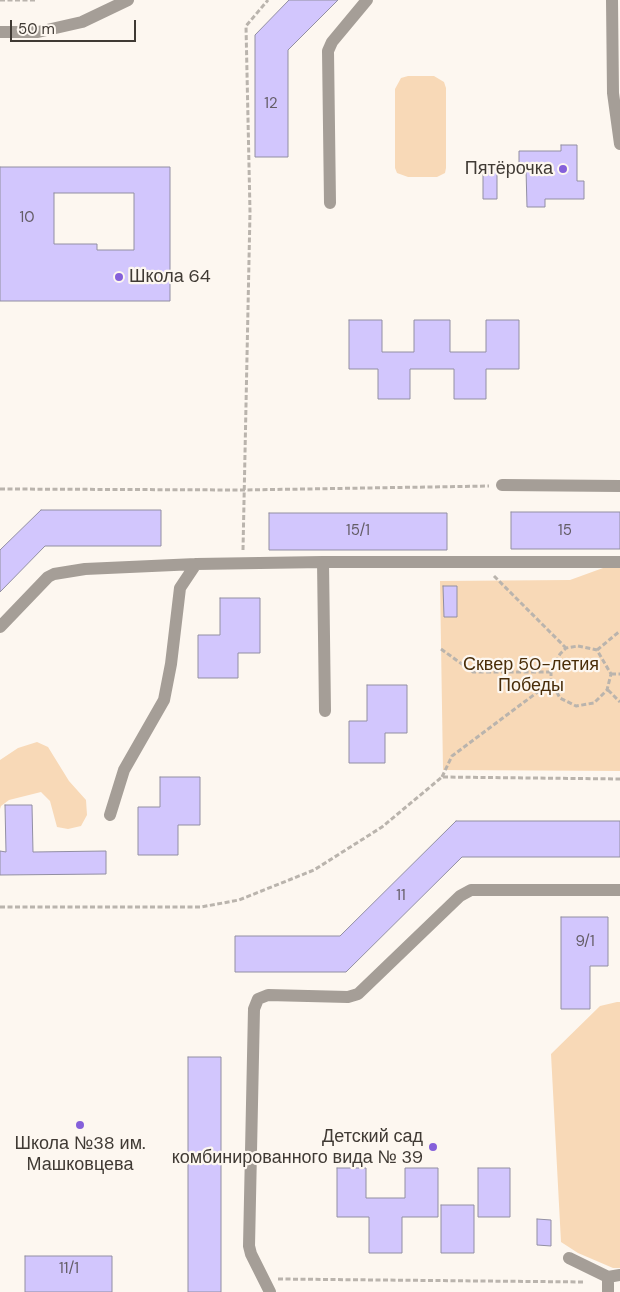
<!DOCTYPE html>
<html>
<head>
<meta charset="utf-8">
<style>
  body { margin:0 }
  #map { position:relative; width:620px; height:1292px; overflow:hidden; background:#fdf7f0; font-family:"DM Sans",sans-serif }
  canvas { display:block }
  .scale { position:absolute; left:10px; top:20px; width:126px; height:22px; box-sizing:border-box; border:2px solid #403a34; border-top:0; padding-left:6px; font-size:15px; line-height:18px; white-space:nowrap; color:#403a34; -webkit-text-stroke:4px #fdf7f0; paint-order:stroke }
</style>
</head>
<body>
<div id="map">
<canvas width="620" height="1292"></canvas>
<div class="scale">50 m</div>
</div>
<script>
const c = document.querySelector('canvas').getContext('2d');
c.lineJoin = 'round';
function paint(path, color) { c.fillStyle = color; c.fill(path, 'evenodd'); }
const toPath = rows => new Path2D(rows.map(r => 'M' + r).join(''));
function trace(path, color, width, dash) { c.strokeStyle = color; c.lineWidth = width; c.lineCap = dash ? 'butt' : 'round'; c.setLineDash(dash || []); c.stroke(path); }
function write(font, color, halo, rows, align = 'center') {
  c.font = font + ' "DM Sans",sans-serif'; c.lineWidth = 4.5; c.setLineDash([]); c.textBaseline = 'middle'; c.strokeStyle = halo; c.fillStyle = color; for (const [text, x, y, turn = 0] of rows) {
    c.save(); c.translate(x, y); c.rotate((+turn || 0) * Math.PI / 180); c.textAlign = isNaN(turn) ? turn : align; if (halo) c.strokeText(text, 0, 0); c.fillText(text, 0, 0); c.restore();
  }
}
const green = toPath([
  [408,76,434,76,444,82,446,88,446,168,445,173,437,177,408,177,397,173,395,168,395,89,401,78],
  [603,568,620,568,620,771,443,770,440,581,570,580],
  [37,742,48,747,69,781,86,800,87,815,81,826,68,829,57,827,50,801,41,792,9,800,1,806,0,809,0,760,18,748],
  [617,1002,620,1002,620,1268,613,1268,578,1253,561,1242,551,1054,600,1006]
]);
const building = toPath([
  [289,0,338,0,288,50,288,157,255,157,255,35,289,0],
  [561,145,577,145,577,181,584,181,584,199,545,199,545,207,527,207,526,169,519,169,519,151,561,151,561,145],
  [0,167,170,167,170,301,0,301,0,167],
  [54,193,134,193,134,250,97,250,97,244,54,244,54,193],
  [483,169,497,169,497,199,483,199,483,169],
  [349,320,382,320,382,352,414,352,414,320,450,320,450,352,486,352,486,320,519,320,519,369,486,369,486,399,454,399,454,369,410,369,410,399,378,399,378,369,349,369,349,320],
  [41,510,161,510,161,546,45,546,0,592,0,550,41,510],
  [511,512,620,512,620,549,511,549,511,512],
  [269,513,447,513,447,550,269,550,269,513],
  [443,586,457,586,457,617,444,617,443,586],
  [220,598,260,598,260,653,238,653,238,678,198,678,198,635,220,635,220,598],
  [367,685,407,685,407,733,385,733,385,763,349,763,349,721,367,721,367,685],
  [160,777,200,777,200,825,178,825,178,855,138,855,138,807,160,807,160,777],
  [5,805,32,805,33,852,106,851,106,874,0,875,0,851,6,852,5,805],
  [456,821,620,821,620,857,462,857,346,972,235,972,235,936,340,936,456,821],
  [561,917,608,917,608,966,590,966,590,1009,561,1009,561,917],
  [188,1057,221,1057,221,1292,188,1292,188,1057],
  [337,1168,366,1168,366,1198,405,1198,405,1168,438,1168,438,1217,402,1217,402,1253,369,1253,369,1217,337,1217,337,1168],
  [478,1168,510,1168,510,1217,478,1217,478,1168],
  [441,1205,474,1205,474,1253,441,1253,441,1205],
  [537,1219,551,1220,551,1246,537,1245,537,1219],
  [25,1256,112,1256,112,1292,25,1292,25,1256]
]);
const path = toPath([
  [0,0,35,0],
  [0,489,244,490,489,486],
  [243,550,250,212,246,26,268,0],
  [494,576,566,648],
  [578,646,597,650,611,674,607,690,594,703,576,706,560,698,551,682,551,672,560,654,566,648,578,646],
  [441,649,473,672,551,672],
  [597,650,620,631],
  [611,674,620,674],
  [608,690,620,702],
  [442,777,452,756,551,682],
  [0,907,201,907,239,900,314,870,382,827,442,777,620,779],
  [278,1279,585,1282]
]);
const minor = toPath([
  [612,0,613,93,620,144],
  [0,32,38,32,82,22,128,0],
  [330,203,328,51,332,42,367,0],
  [502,485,620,486],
  [323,562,325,711],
  [0,627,48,577,54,574,85,569,196,564,323,562,620,562],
  [110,815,124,770,164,700,171,664,180,588,196,564],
  [569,1258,608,1277,620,1275],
  [270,1292,251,1254,249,1246,254,1009,258,999,268,995,348,997,358,994,460,896,471,890,620,890],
  [608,1292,608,1277]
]);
const markers = [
  [563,169,5,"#8560da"],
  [119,277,5,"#8560da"],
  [80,1125,5,"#8560da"],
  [433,1147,5,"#8560da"]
];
const numberNames = [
  ["12",271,104],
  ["10",27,218],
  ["15/1",358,531],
  ["15",565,531],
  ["11",401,896],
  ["9/1",585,942],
  ["11/1",69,1269]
];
const poiNames = [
  ["Пятёрочка",553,169],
  ["Школа 64",129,277,"left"],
  ["Детский сад",423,1137],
  ["комбинированного вида № 39",423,1158],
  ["Школа №38 им.",80,1144,"center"],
  ["Машковцева",80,1165,"center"]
];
const parkNames = [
  ["Сквер 50-летия",531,665],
  ["Победы",531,686]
];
paint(green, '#f8d9b7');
paint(building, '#d2c6fd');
trace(building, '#928fa2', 1);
trace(path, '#bab4ad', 3, [5, 2.5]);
trace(minor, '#a59e97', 12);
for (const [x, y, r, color] of markers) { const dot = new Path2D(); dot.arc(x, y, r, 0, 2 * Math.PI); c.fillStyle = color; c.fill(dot); trace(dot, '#fdf7f0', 2); }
write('15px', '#645d66', null, numberNames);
write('18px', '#403a34', '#fdf7f0', poiNames, 'right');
write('18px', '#492d09', '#fdf7f0', parkNames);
</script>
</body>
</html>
